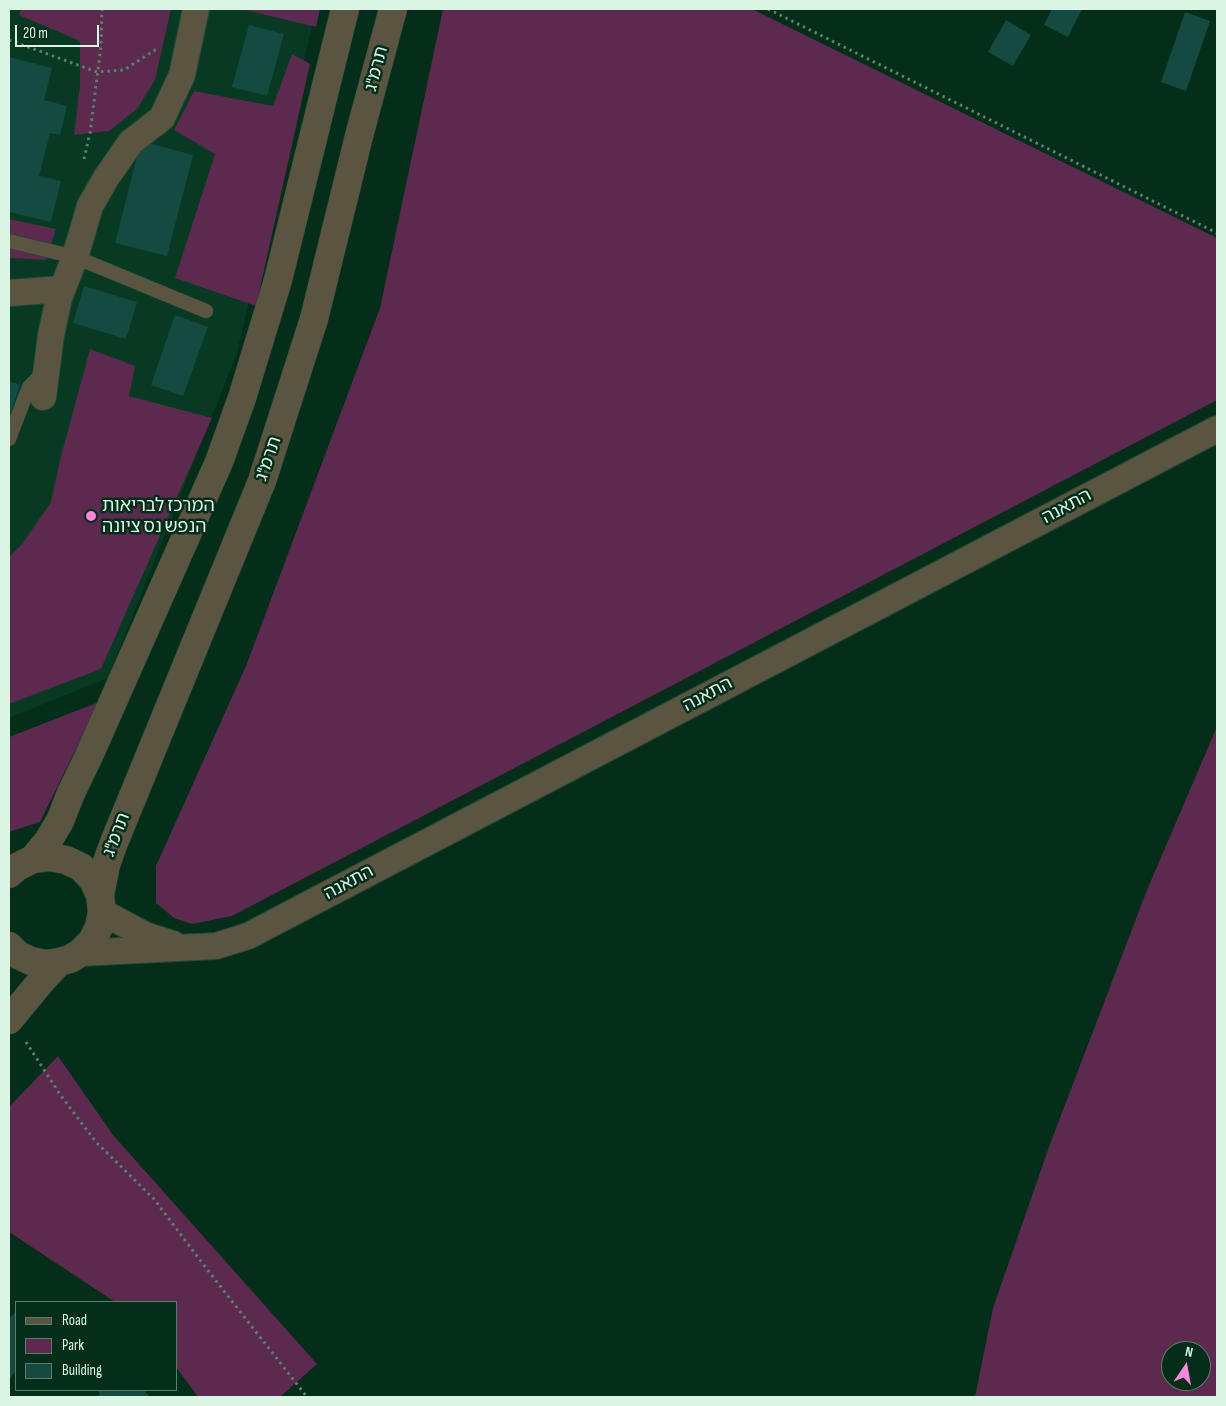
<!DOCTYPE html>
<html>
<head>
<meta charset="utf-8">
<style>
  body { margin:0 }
  #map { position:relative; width:1226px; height:1406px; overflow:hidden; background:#042d1a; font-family:"Sofia Sans Condensed",sans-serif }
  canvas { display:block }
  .frame { position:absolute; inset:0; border:10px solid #daf5e4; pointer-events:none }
  .legend { position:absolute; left:15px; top:1301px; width:162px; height:90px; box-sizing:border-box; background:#042d1a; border:1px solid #5a7d6b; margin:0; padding:6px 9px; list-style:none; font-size:15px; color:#daf5e4 }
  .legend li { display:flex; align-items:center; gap:10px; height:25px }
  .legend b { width:25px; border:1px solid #5a7d6b }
  .north { position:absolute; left:1161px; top:1341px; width:50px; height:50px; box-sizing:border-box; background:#042d1a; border:1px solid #5a7d6b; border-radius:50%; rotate:12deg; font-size:14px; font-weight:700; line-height:20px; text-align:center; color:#daf5e4 }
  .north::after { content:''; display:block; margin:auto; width:18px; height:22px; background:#ff85df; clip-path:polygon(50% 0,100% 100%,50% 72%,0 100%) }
  .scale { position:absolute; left:15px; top:25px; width:84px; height:22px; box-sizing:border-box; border:2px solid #daf5e4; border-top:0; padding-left:6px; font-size:15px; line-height:18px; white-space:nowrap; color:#daf5e4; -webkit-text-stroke:4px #042d1a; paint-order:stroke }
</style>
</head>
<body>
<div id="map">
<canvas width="1226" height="1406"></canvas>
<div class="frame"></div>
<ul class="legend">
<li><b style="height:6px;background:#5a5541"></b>Road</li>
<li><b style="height:14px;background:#5b2a4e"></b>Park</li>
<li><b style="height:14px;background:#154a40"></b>Building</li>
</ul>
<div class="north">N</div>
<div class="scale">20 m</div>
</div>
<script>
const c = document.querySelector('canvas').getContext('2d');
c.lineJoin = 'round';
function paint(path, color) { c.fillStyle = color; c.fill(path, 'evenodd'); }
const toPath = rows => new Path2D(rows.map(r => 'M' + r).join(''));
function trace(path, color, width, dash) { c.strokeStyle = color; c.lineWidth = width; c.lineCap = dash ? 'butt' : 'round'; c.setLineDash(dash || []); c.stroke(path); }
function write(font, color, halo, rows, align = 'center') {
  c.font = font + ' "Sofia Sans Condensed","Noto Sans Hebrew",sans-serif'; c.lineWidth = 5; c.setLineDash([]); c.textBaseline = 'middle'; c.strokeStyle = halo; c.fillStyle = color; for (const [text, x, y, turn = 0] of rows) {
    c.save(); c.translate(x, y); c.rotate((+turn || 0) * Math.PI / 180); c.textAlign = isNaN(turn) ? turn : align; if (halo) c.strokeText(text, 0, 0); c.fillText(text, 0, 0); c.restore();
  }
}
const built = toPath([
  [9,9,316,9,237,353,108,678,9,718]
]);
const green = toPath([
  [21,9,171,9,155,80,137,109,109,131,74,135,80,85,80,41,19,15],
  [241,9,320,9,316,27],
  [443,9,752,9,1217,238,1217,400,232,916,192,924,174,918,156,903,156,866,246,666,380,308],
  [292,54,310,64,256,306,175,278,215,154,174,130,194,91,273,106],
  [9,219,56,229,46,260,9,258],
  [90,349,135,366,129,396,212,418,101,669,9,704,9,557,22,544,51,502,60,460],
  [99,702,40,822,9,832,9,737],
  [1216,729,1217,729,1217,1397,975,1397,993,1308,1050,1144,1147,890],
  [1171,1351,1201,1351,1201,1381,1171,1381],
  [58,1056,113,1135,317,1364,280,1397,198,1397,176,1367,176,1302,115,1302,9,1232,9,1107]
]);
const building = toPath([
  [1052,9,1082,9,1068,37,1044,25],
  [1185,12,1210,21,1186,91,1161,82],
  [1006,20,1031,35,1013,66,988,52],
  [249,25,284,34,267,96,232,87],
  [9,57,52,68,44,100,67,106,60,135,50,133,39,176,61,181,51,222,9,212],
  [141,141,193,155,167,256,115,243],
  [84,286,137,302,126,339,73,323],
  [175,315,208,327,183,396,151,385],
  [9,381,20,385,9,418],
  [16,1311,16,1371,9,1379,9,1319],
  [97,1390,144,1390,150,1397,96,1397,100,1394]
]);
const path = toPath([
  [768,9,1217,233],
  [9,40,97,72,124,70,155,50,159,50],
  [84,159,90,133,101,46,102,9],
  [26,1042,61,1096,96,1142,154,1199,206,1268,307,1397]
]);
const service = toPath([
  [9,241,75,257,206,311],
  [9,439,29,387,44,372]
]);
const minor = toPath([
  [9,293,62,289],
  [43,397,51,335,59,298,75,257,90,206,106,178,131,142,162,118,182,75,196,9],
  [102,912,147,936,173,944],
  [80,953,216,946,248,936,1217,429]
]);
const tertiary = toPath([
  [33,859,48,841,60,821,71,793,88,758,219,462,242,398,278,280,345,9],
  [9,874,17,867,33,859,49,857,66,860,81,867,93,880,100,895,102,912,99,927,92,941,80,953,70,959,59,962,45,964,31,961,18,955,9,946],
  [100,895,106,865,113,845,262,481,314,319,359,136,393,9],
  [9,1020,43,979,59,962]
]);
const markers = [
  [91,516,6,"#ff85df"]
];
const streetNames = [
  ["תרמ\"ג",377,69,-75],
  ["תרמ\"ג",269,459,-71],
  ["התאנה",1067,507,-28],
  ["התאנה",708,695,-28],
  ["תרמ\"ג",117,835,-69],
  ["התאנה",349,883,-28]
];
const poiNames = [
  ["המרכז לבריאות",102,506],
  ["הנפש נס ציונה",102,527]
];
paint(built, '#073923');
paint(green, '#5b2a4e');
paint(building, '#154a40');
trace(service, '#224936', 15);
trace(minor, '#224936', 28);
trace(tertiary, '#224936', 29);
trace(path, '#5c7f6d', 3, [2.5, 4]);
trace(service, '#5a5541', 14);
trace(minor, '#5a5541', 26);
trace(tertiary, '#5a5541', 28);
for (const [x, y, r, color] of markers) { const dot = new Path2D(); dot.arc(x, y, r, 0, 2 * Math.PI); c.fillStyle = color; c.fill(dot); trace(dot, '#042d1a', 2); }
write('18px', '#daf5e4', '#042d1a', streetNames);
write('18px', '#daf5e4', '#042d1a', poiNames, 'left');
</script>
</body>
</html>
